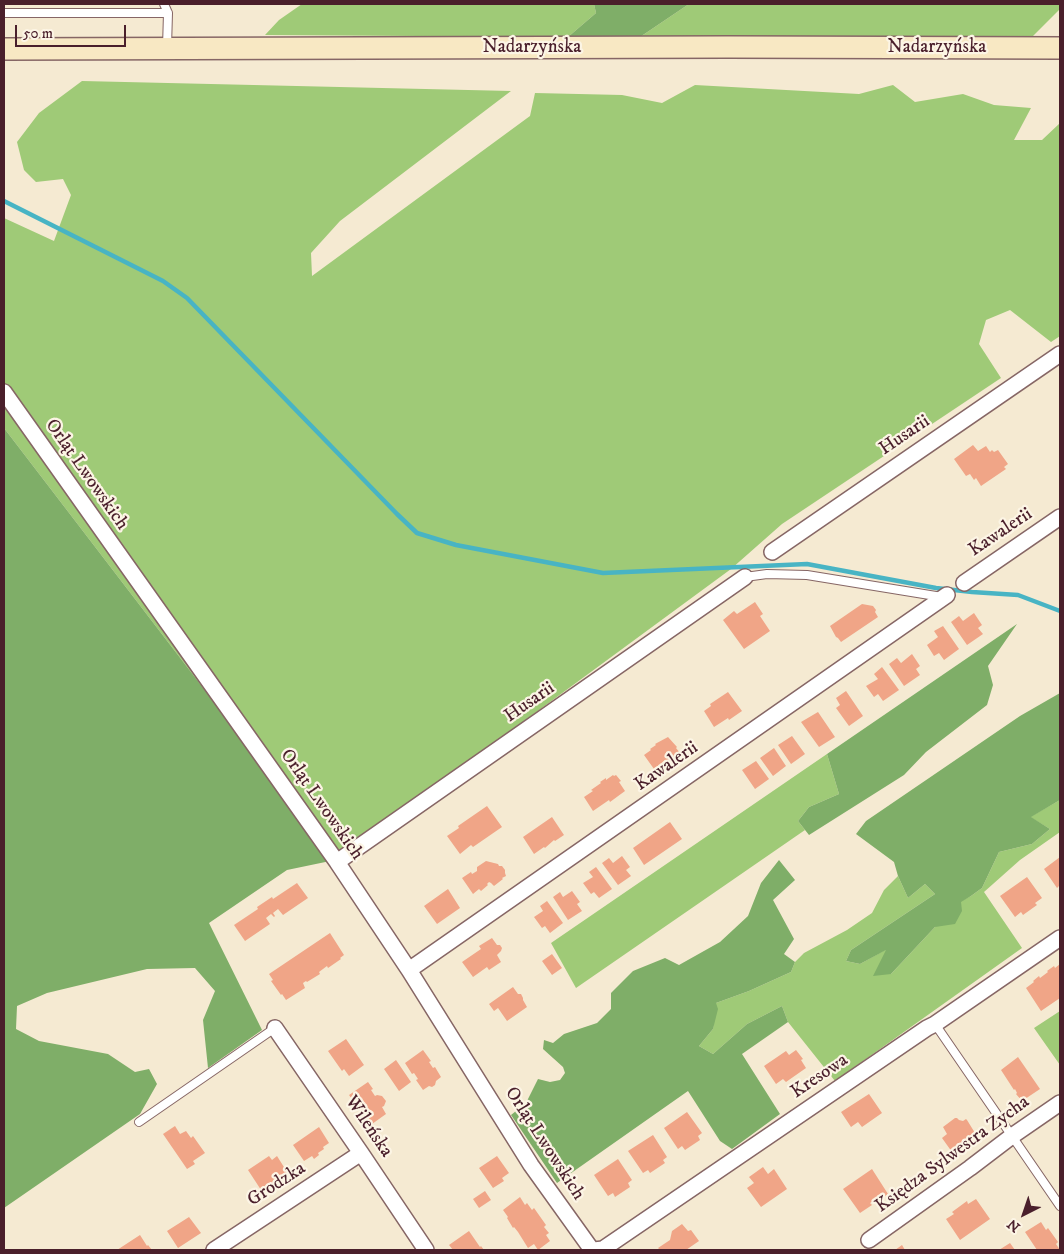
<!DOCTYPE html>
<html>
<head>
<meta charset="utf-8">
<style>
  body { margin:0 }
  #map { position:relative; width:1064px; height:1254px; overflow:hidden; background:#f5ead2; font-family:"IM FELL DW Pica",serif }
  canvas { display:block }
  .frame { position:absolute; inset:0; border:5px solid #4a1f2b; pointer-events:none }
  .north { position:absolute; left:999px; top:1189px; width:50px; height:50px; -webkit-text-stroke:4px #fcf5e5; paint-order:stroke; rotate:221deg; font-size:14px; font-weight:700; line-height:20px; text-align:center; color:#4a1f2b }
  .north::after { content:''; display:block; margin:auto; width:18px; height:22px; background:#4a1f2b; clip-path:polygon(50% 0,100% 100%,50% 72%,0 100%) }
  .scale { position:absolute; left:15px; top:25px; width:111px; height:22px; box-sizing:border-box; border:2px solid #4a1f2b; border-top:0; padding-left:6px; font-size:15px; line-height:18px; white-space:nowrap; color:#4a1f2b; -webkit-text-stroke:4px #fcf5e5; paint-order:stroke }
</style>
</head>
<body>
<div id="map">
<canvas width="1064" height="1254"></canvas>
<div class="frame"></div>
<div class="north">N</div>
<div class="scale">50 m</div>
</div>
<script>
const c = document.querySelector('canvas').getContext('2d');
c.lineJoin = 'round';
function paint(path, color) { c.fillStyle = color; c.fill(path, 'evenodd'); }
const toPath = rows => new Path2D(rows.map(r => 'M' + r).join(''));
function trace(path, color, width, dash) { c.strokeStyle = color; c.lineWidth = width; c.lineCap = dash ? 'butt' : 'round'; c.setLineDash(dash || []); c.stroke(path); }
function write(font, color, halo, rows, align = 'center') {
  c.font = font + ' "IM FELL DW Pica",serif'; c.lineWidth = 4.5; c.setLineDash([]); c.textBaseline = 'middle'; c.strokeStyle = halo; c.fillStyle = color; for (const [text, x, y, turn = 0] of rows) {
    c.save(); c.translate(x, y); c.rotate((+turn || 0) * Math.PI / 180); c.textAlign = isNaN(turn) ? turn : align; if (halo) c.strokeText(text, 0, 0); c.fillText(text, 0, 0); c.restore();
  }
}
const green = toPath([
  [302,4,560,4,560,5,566,4,594,4,596,13,568,37,265,35,279,20],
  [689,4,1060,4,1060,9,1030,39,640,37],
  [82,81,511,91,340,221,311,253,312,276,530,116,535,93,622,95,662,103,695,85,859,94,893,85,915,102,963,94,994,105,1031,108,1014,140,1042,140,1060,123,1060,336,1051,342,1010,310,986,320,979,344,1001,378,782,524,731,569,335,860,4,428,4,218,54,241,71,195,63,179,36,182,24,170,17,142,39,113],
  [827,754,839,794,809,807,798,821,805,830,576,988,551,943],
  [1060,800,1060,832,1020,860,984,892,1022,948,835,1081,788,1022,782,1006,747,1024,713,1054,699,1046,713,1029,716,1003,749,991,791,972,795,962,804,953,847,930,872,913,884,890,898,876,908,898,925,884,935,894,851,950,846,961,860,964,887,949,891,974,935,927,961,901,971,896,982,888,999,852,1032,844,1050,829,1030,817],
  [1060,1011,1060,1065,1034,1028]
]);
const forest = toPath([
  [594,4,689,4,640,37,568,37,596,13],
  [4,428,335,860,287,870,209,923,262,1030,208,1068,203,1020,215,991,195,968,147,969,47,993,17,1006,16,1029,39,1041,108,1054,135,1072,149,1069,157,1084,140,1114,4,1208],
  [1017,624,988,666,993,685,987,705,926,752,904,775,809,835,798,821,809,807,839,794,827,754],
  [1060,693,1060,800,1031,817,1050,829,1032,844,999,852,982,888,971,896,961,902,962,911,955,924,935,927,891,974,873,976,886,950,860,964,846,961,851,950,935,894,925,884,908,898,898,876,894,862,856,834,866,821,1020,716],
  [779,860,795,880,773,900,794,939,784,954,795,962,791,972,749,991,716,1003,718,1009,713,1029,699,1046,713,1054,747,1024,782,1006,788,1022,742,1054,780,1114,732,1149,720,1141,688,1091,557,1183,511,1115,526,1103,538,1079,550,1082,560,1080,565,1073,563,1067,543,1049,544,1040,553,1043,564,1034,597,1023,611,1009,611,993,633,971,665,958,679,965,720,942,748,916,761,883]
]);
const stream = toPath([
  [4,201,163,281,187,298,397,514,417,533,456,545,603,573,807,564,936,588,972,592,1018,595,1060,611]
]);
const building = toPath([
  [973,445,978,451,986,446,990,452,992,450,994,452,998,450,1008,464,1004,467,1006,469,981,486,976,478,974,480,970,474,966,476,954,459],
  [755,602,763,614,760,616,770,631,744,649,723,620,734,611,737,614],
  [862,604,873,606,876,610,875,612,878,617,841,642,838,638,836,637,830,626],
  [974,613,982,625,978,628,983,634,967,645,951,622,959,616,963,621],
  [943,626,959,649,944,660,939,653,934,656,927,645,938,637,934,631],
  [912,654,920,666,916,669,920,675,904,686,889,664,897,658,901,663],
  [882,667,899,690,883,701,878,694,874,697,866,686,878,679,874,674],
  [846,691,863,716,849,726,836,708,840,705,836,698],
  [728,692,742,711,729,720,728,718,714,727,704,711,711,706,710,704],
  [818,712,835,737,819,747,801,722],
  [792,736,805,754,791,764,778,745],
  [668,737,677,747,676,748,680,753,668,763,665,760,654,769,644,755,651,750,650,749,656,745,655,744],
  [774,748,786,766,773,776,760,758],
  [756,761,769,779,755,789,742,770],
  [613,775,614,776,616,775,621,781,619,782,625,791,610,802,609,800,593,811,584,797,593,791,591,790,601,783,600,782,606,778,606,780],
  [487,806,502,827,473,847,471,845,460,854,447,836,459,828,458,826],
  [552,817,564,835,555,841,554,840,545,848,544,847,534,854,523,837],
  [670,822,682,839,644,865,633,848],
  [622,856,630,867,626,870,631,876,618,885,602,863,609,858,613,863],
  [1060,857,1060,885,1057,888,1044,869],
  [486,861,498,864,499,866,502,866,505,870,505,873,506,876,502,878,503,879,494,886,491,883,489,882,487,884,488,885,481,891,479,889,473,894,462,878,471,872,472,874,477,871,477,867],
  [596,867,612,889,599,898,594,892,591,894,583,883,593,877,589,872],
  [1027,877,1042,898,1035,903,1037,905,1023,915,1021,912,1015,917,1000,896],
  [297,883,308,898,283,915,278,909,273,913,275,916,274,917,271,914,266,918,270,924,245,941,234,925,258,909,257,907,272,897,273,899],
  [448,889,460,908,437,924,424,906],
  [572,891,580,902,577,904,582,911,568,920,553,897,560,892,563,897],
  [547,901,563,923,550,933,545,926,542,928,534,917,543,911,540,906],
  [330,933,344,955,340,958,341,959,328,968,327,966,319,972,320,974,307,982,306,981,303,983,305,988,286,1000,282,994,281,995,271,981,273,980,269,974],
  [492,938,497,945,500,945,502,948,501,951,497,955,501,962,489,970,487,967,473,977,462,962,481,949,479,946],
  [552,954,562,968,552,975,542,961],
  [1060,964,1060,998,1041,1011,1026,988,1034,982,1033,981,1039,976,1040,978,1048,972,1047,971,1054,966,1055,968],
  [513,987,518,994,521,994,523,998,523,1000,527,1007,507,1021,498,1008,494,1011,489,1004],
  [346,1039,364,1065,349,1076,344,1069,342,1071,328,1051],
  [423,1050,431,1061,429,1062,433,1068,435,1067,441,1077,436,1081,435,1085,432,1087,429,1086,423,1090,416,1080,418,1079,414,1073,412,1074,405,1063],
  [796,1050,803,1059,801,1060,806,1068,786,1082,783,1079,776,1084,764,1066,786,1051,789,1055],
  [1018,1057,1040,1089,1022,1101,1016,1094,1017,1093,1015,1089,1014,1090,1001,1070],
  [396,1060,411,1082,399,1091,384,1069],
  [368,1082,373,1089,371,1090,375,1096,377,1095,382,1096,386,1101,384,1106,382,1107,386,1114,372,1124,367,1117,365,1118,358,1108,360,1106,356,1100,354,1102,349,1095],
  [869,1094,882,1113,862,1127,858,1122,851,1127,841,1112],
  [687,1112,702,1133,698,1136,700,1140,685,1150,682,1146,678,1149,664,1128],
  [955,1118,957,1118,959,1120,963,1121,966,1119,967,1120,975,1133,962,1143,963,1145,952,1152,942,1138,947,1134,943,1127],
  [175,1126,180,1134,186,1131,191,1138,193,1136,205,1153,193,1161,195,1164,187,1169,163,1134],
  [319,1127,329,1143,323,1147,324,1149,318,1153,319,1155,314,1159,312,1156,304,1161,293,1145],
  [653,1135,667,1157,663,1160,665,1163,650,1173,648,1170,643,1173,628,1151],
  [269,1156,272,1160,277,1156,289,1175,263,1193,248,1170],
  [497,1156,509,1173,502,1178,504,1181,493,1188,479,1168],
  [618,1159,632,1180,628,1183,630,1187,615,1197,613,1193,608,1196,594,1175],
  [763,1167,768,1174,774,1169,787,1189,761,1207,747,1188,754,1183,749,1177],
  [872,1169,888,1194,875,1203,873,1201,870,1203,872,1205,860,1213,843,1189],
  [567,1178,572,1185,568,1188,563,1181],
  [485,1191,491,1200,479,1208,473,1199],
  [520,1197,525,1205,527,1203,532,1210,534,1208,546,1225,544,1227,549,1233,546,1235,550,1241,538,1250,534,1244,528,1248,518,1232,514,1227,513,1228,507,1218,508,1217,503,1210],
  [976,1199,990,1219,960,1240,946,1219,954,1214,952,1212,967,1201,968,1204],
  [189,1217,201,1233,178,1248,167,1231],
  [1041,1222,1046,1230,1048,1228,1058,1242,1056,1244,1060,1250,1037,1250,1025,1232],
  [682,1224,688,1231,691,1230,699,1241,686,1250,660,1250,658,1248,670,1240,672,1231],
  [469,1231,480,1247,481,1246,484,1250,453,1250,449,1245],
  [140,1235,147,1246,148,1245,152,1250,117,1250],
  [1010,1243,1015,1250,999,1250],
  [902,1245,905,1250,895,1250]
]);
const service = toPath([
  [164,4,168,13,167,47],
  [4,13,168,13],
  [745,577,767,574,807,575,942,597],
  [935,1024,1060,1206],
  [139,1122,275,1028]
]);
const minor = toPath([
  [4,392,337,862,409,970,531,1165,592,1250],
  [772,552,1060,354],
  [964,583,1060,517],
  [337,862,745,577],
  [409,970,947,595],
  [275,1028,361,1153,426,1250],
  [869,1240,970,1168,1012,1136,1060,1103],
  [214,1250,361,1153],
  [594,1250,603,1249,927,1028,935,1024,1060,938]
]);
const secondary = toPath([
  [4,49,728,47,1060,48]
]);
const streetNames = [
  ["Nadarzyńska",532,48],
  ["Nadarzyńska",937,48],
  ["Husarii",905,436,-34],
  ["Orląt Lwowskich",86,475,55],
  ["Kawalerii",1001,533,-34],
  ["Husarii",530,703,-35],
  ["Kawalerii",667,767,-35],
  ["Orląt Lwowskich",321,805,55],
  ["Kresowa",820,1077,-34],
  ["Wileńska",368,1127,56],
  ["Orląt Lwowskich",544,1144,57],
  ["Księdza Sylwestra Zycha",953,1155,-36],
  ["Grodzka",277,1185,-33]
];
paint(green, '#9fca77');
paint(forest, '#7fae68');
trace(stream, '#48b4c4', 4.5);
paint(building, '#f0a587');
trace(service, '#866665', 10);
trace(minor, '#866665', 18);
trace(secondary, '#866665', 24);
trace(service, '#fff', 8);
trace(minor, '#fff', 15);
trace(secondary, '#f8e8c3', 21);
write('19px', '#4a1f2b', '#fcf5e5', streetNames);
</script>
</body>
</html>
